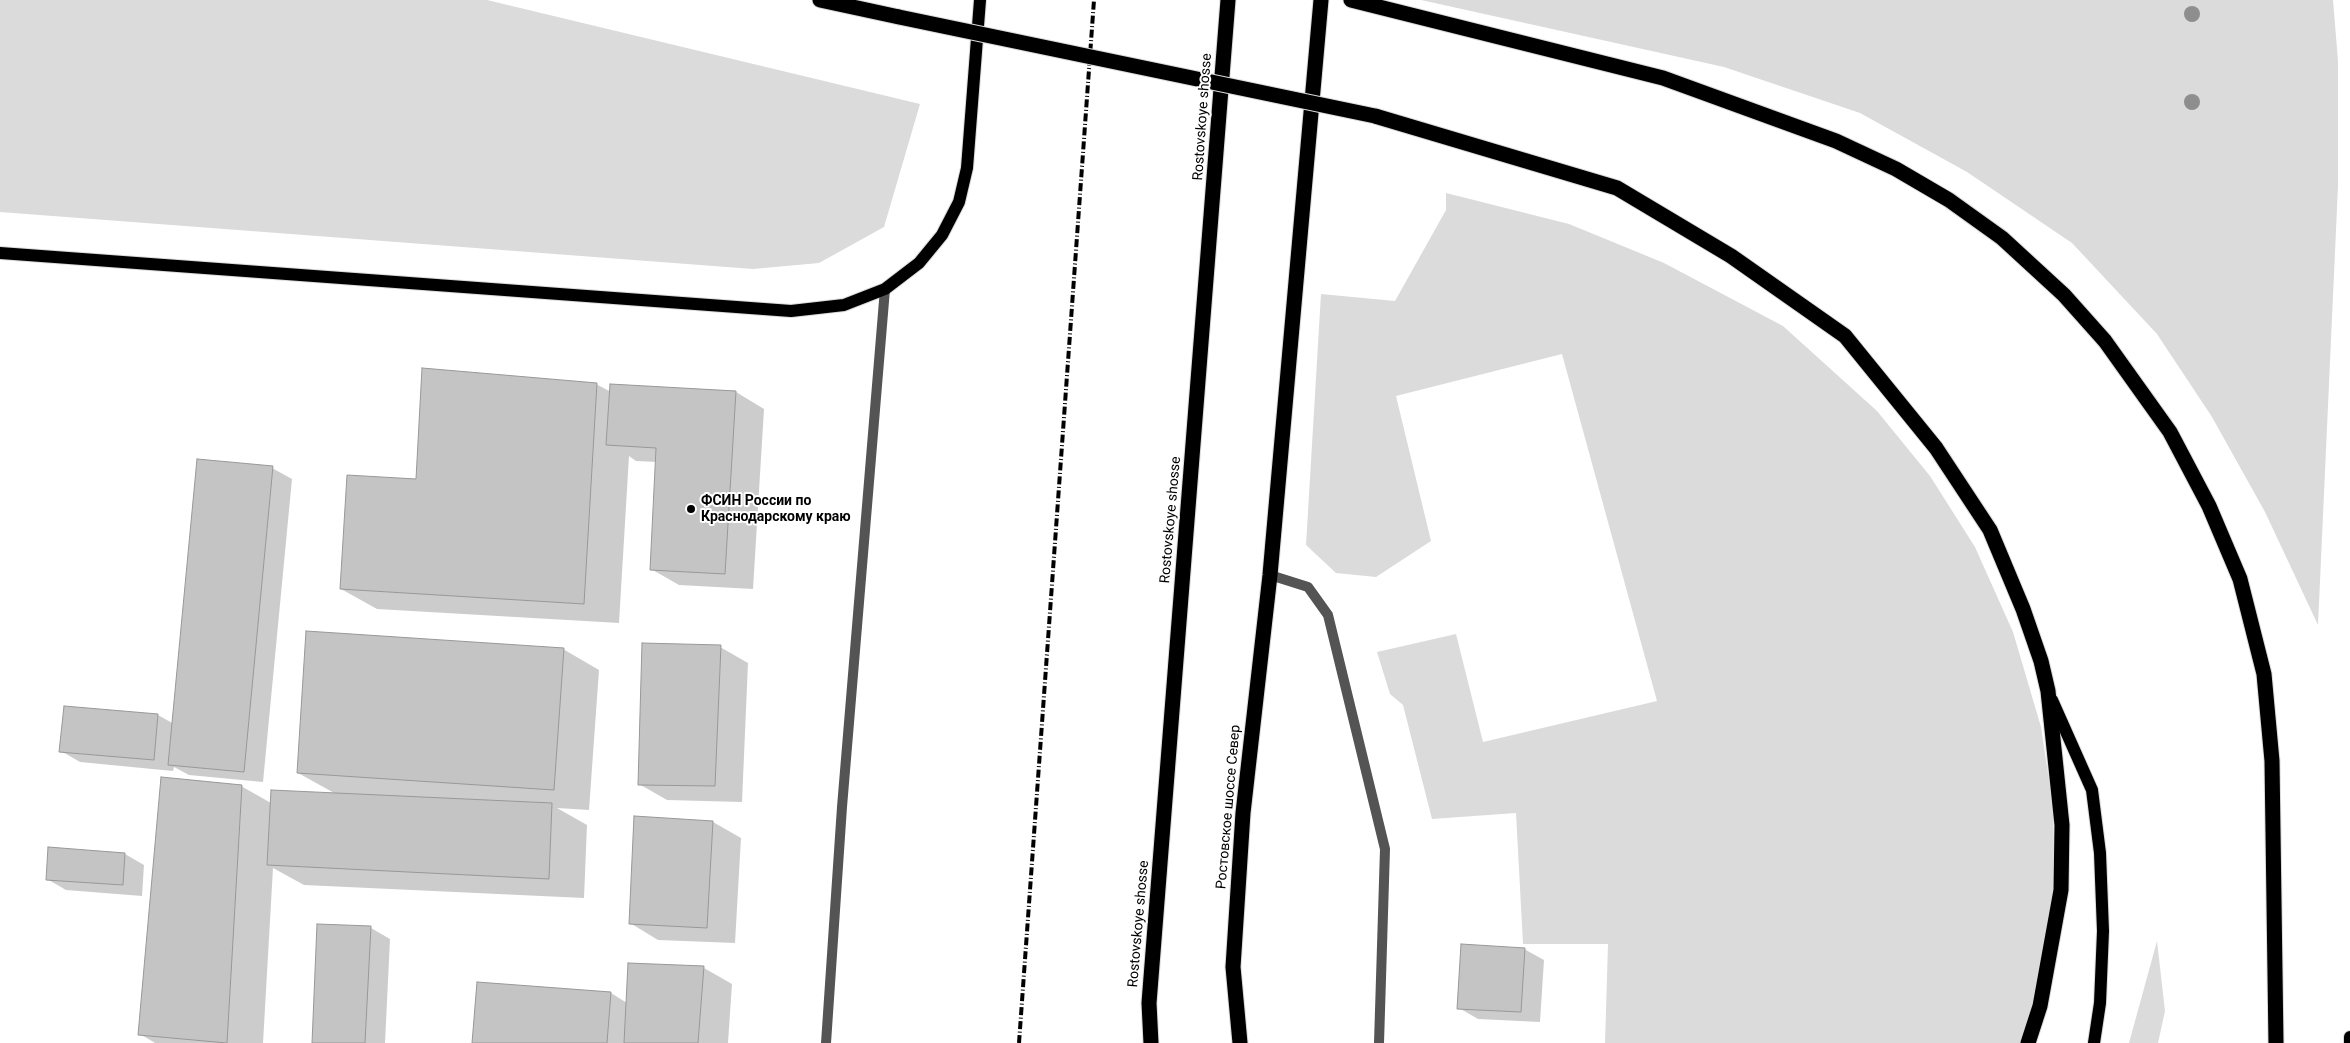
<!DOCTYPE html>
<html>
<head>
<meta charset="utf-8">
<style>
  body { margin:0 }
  canvas { display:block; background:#fff }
</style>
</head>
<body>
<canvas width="2350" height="1043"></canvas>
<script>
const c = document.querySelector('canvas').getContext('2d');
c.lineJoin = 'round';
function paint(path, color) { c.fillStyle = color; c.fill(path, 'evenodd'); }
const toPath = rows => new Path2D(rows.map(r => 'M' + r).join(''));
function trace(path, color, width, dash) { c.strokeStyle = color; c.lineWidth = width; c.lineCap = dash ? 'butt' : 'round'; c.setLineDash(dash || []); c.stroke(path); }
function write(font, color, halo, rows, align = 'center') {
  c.font = font + ' Roboto,sans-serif'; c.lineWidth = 4; c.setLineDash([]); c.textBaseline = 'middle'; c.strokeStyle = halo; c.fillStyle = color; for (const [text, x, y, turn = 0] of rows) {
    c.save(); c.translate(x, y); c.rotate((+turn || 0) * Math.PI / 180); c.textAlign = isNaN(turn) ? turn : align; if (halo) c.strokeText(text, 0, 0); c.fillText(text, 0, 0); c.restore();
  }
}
const green = toPath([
  [0,0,487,0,920,104,884,227,819,263,753,269,0,212],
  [1421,0,2333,0,2338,61,2338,186,2318,625,2265,512,2212,417,2157,334,2072,243,1967,172,1860,113,1724,67],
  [1446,193,1569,224,1664,263,1783,326,1877,411,1930,476,1975,547,2013,632,2041,727,2053,806,2054,896,2031,1016,2020,1043,1605,1043,1608,944,1523,944,1516,813,1432,819,1403,705,1390,694,1377,652,1456,634,1483,742,1657,701,1562,354,1396,396,1431,541,1376,577,1336,573,1306,545,1321,294,1395,301,1446,210],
  [2157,941,2165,1011,2158,1043,2129,1043]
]);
const shadow = toPath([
  [596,384,611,392,612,385,736,392,764,409,753,589,679,585,651,569,657,462,636,461,629,456,619,623,377,609,341,589,417,481],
  [272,468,292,479,263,782,189,775,174,767,173,771,80,762,61,751,65,707,158,715,174,724],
  [720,647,748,663,742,802,667,800,639,784],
  [563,649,599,670,589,810,557,808,587,825,584,898,304,885,273,868,263,1043,155,1043,140,1034,241,786,271,803,336,794,298,773],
  [713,822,741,838,735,943,658,940,630,923],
  [125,854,144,865,142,896,66,890,47,879],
  [319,925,371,928,390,939,385,1043,313,1043],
  [1524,949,1544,960,1540,1022,1478,1019,1459,1008],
  [629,964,704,968,732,984,728,1043,474,1043,611,993,627,1003]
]);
const building = toPath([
  [422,368,597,383,584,604,340,589,347,475,416,479,422,368],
  [610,384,736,391,725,574,650,570,656,448,606,445,610,384],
  [197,459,273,466,244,772,168,765,197,459],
  [306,631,564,648,554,790,297,773,306,631],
  [642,643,721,645,715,786,638,785,642,643],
  [64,706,158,714,154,760,59,752,64,706],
  [161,777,242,785,227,1043,138,1035,161,777],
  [271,790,552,803,549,879,267,865,271,790],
  [634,816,713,821,707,928,629,924,634,816],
  [48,847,125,853,123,885,46,880,48,847],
  [317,924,371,926,365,1043,312,1043,317,924],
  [1461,944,1525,948,1521,1012,1457,1009,1461,944],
  [628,963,704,966,698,1043,624,1043,628,963],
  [477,982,611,992,607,1043,472,1043,477,982]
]);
const lane = toPath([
  [1270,575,1308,587,1328,615,1385,849,1379,1043]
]);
const street = toPath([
  [826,1043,842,807,885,289]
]);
const primary = toPath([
  [0,253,791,311,844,305,885,289,919,263,942,235,959,202,967,168,980,0],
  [2052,700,2092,790,2100,853,2103,931,2100,1003,2094,1043],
  [2350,1043,2350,1037]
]);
const highway = toPath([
  [820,0,899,17],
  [1351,0,1663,78,1836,141,1896,169,1949,200,2002,238,2064,295,2105,341,2170,432,2209,506,2240,579,2264,674,2272,761,2276,1043],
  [1375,116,1617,188,1731,256,1845,336,1936,448,1990,530,2023,609,2041,661,2048,691,2062,825,2061,890,2040,1006,2028,1043],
  [1151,1043,1149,1003,1228,0],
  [1240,1043,1233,967,1243,813,1270,575,1321,0]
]);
const rail = toPath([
  [1019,1043,1094,0]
]);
const highwayBridge = toPath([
  [899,17,1375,116]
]);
const trees = [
  [2192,14],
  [2192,102]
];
const markers = [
  [691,509,5,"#000"]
];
const streetNames = [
  ["Rostovskoye shosse",1203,117,-86],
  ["Rostovskoye shosse",1171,520,-85],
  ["Ростовское шоссе Север",1229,807,-85],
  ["Rostovskoye shosse",1139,924,-85]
];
const poiNames = [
  ["ФСИН России по",701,501],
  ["Краснодарскому краю",701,517]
];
paint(green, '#dbdbdb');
paint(shadow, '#0003');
paint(building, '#c4c4c4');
trace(building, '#989898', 1);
trace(primary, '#dbdbdb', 14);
trace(highway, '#dbdbdb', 17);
trace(lane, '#545454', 10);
trace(street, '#545454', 10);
trace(primary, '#000', 12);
trace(highway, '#000', 15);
trace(rail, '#000', 4, [8, 2.5, 1, 2.5]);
trace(highwayBridge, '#dbdbdb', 17, []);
trace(highwayBridge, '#000', 15);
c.fillStyle = '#8e8e8e';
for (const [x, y] of trees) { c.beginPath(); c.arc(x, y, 8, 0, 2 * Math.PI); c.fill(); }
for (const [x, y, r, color] of markers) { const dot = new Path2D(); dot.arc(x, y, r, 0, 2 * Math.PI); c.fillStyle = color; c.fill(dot); trace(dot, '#fff', 2); }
write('14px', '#000', '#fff', streetNames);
write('bold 14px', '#000', '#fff', poiNames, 'left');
</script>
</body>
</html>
